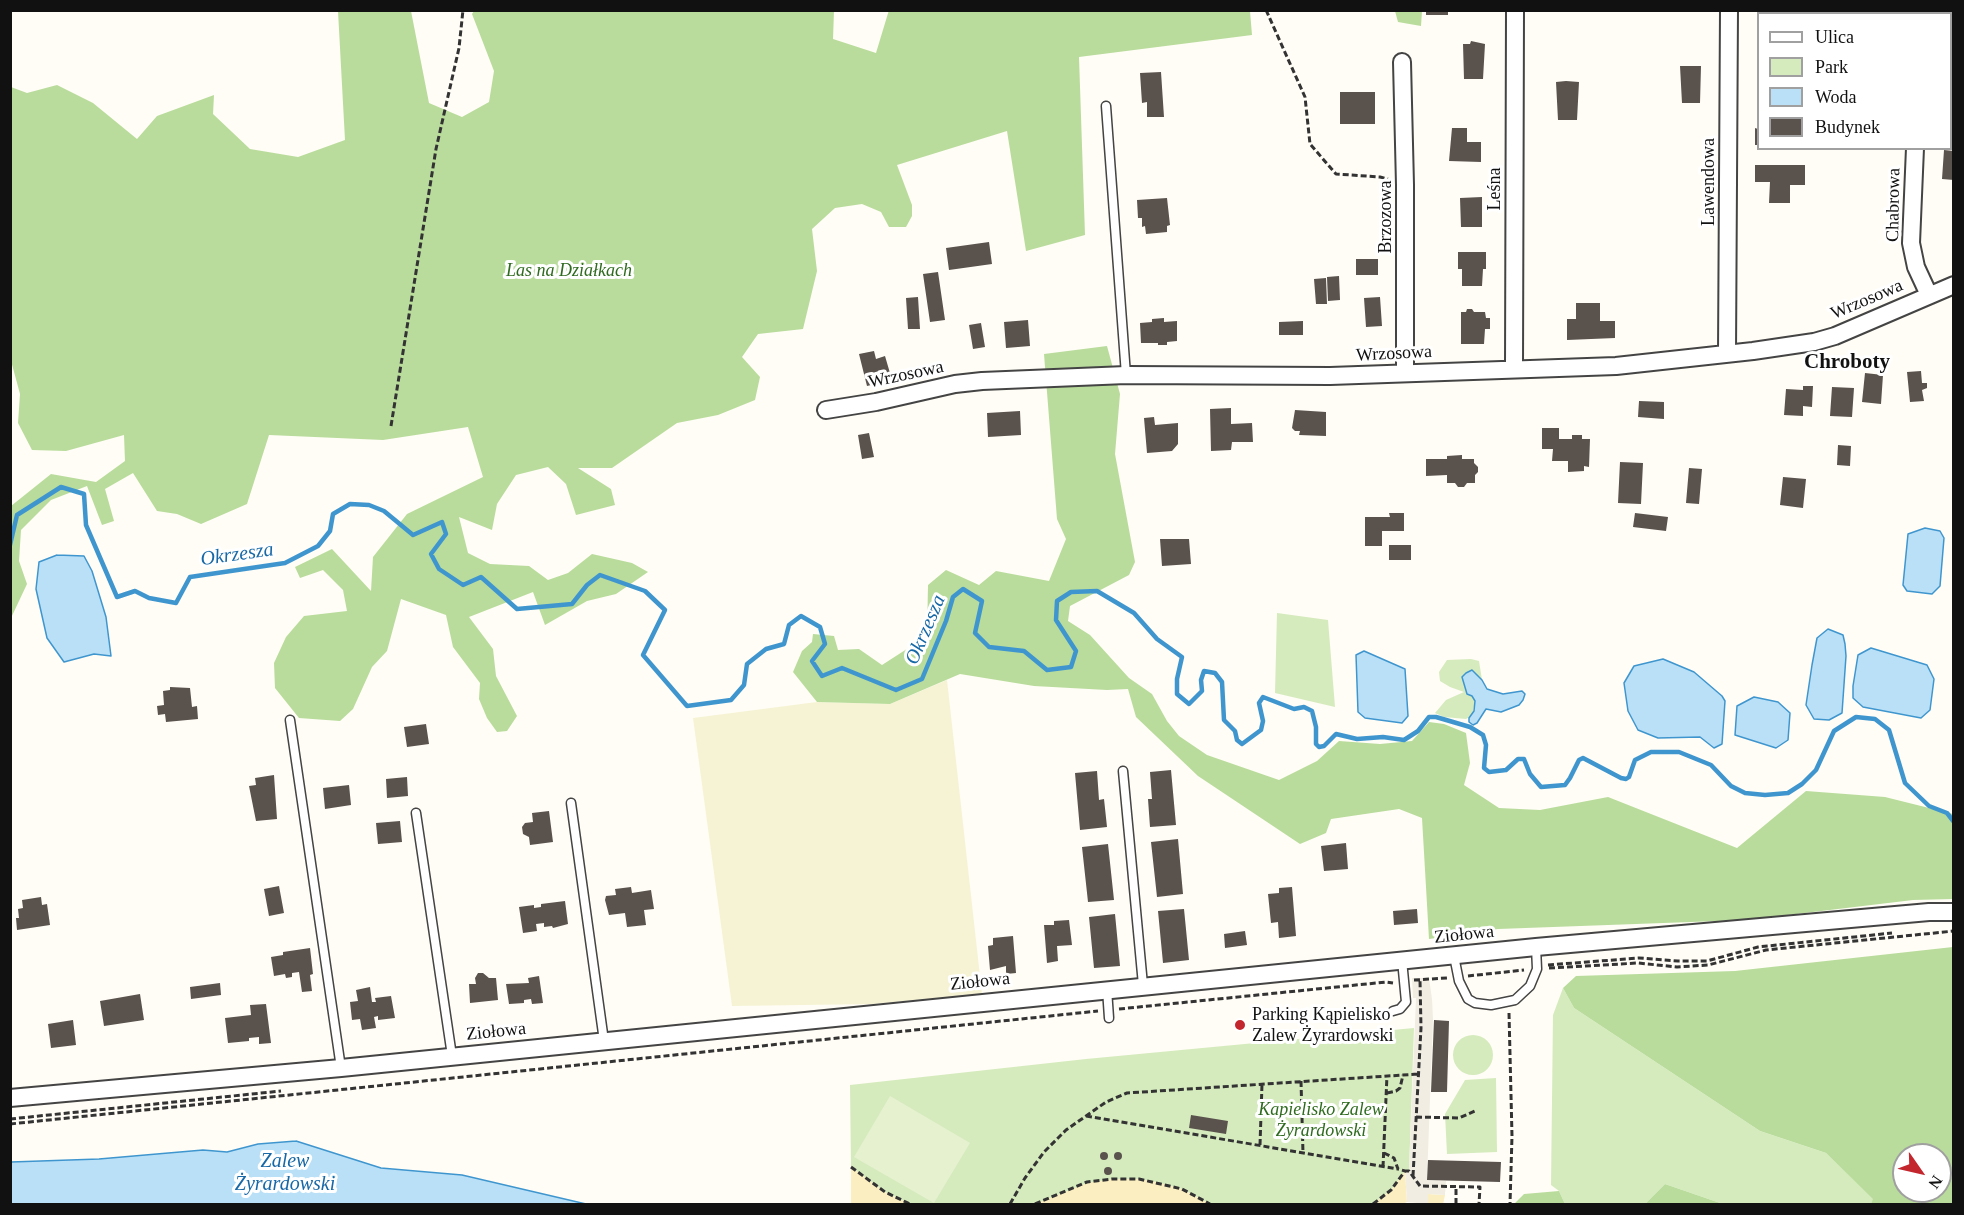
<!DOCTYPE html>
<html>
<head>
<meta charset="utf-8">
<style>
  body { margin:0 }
  #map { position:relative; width:1964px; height:1215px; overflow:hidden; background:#fffdf5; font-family:"Times New Roman",serif }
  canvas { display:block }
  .frame { position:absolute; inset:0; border:12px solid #111; pointer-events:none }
  .legend { position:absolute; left:1757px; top:12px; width:195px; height:138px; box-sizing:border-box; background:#fff; border:2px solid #a0a0a0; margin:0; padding:8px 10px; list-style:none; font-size:18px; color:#111 }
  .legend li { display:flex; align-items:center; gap:12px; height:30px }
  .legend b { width:30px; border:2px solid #a0a0a0 }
  .north { position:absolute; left:1892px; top:1143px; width:60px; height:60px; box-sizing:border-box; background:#fff; border:2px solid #a0a0a0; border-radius:50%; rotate:124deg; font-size:16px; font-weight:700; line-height:24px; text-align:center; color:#111 }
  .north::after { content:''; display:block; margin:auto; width:21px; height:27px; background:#c4262e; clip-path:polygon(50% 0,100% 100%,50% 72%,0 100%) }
</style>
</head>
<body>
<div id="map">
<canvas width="1964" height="1215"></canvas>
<div class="frame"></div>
<ul class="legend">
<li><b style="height:8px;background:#fff"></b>Ulica</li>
<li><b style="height:16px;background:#d5ebbd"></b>Park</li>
<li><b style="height:16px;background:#b9e0f7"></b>Woda</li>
<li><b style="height:16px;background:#5a524d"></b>Budynek</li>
</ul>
<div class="north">N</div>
</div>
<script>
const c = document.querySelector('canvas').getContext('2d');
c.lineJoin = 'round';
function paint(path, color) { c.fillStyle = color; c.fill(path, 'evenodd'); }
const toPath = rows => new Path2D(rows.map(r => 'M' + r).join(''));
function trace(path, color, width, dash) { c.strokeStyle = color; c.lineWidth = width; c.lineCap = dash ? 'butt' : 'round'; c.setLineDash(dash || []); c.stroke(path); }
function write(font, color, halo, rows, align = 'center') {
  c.font = font + ' "Times New Roman",serif'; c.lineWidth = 6; c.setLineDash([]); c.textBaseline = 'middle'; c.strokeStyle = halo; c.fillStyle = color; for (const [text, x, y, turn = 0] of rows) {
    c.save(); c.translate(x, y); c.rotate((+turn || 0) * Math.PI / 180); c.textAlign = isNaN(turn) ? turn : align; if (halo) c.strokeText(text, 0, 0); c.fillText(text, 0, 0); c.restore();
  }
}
const farmland = toPath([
  [947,680,982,994,872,1004,732,1006,693,718,817,702,890,704]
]);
const green = toPath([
  [1277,613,1328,620,1335,707,1275,693],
  [1471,659,1479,661,1482,680,1472,671,1462,677,1467,694,1473,696,1475,701,1472,716,1466,719,1444,717,1435,713,1446,700,1464,692,1450,687,1440,681,1439,672,1447,660],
  [1563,988,1574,1008,1760,1131,1826,1153,1874,1199,1871,1204,1723,1204,1665,1184,1645,1204,1565,1204,1559,1191,1551,1185,1553,1015],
  [1414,1028,1409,1171,1405,1171,1391,1190,1373,1204,1210,1204,1182,1189,1139,1179,1050,1199,1035,1204,910,1204,885,1192,851,1167,850,1085,1086,1059],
  '1453 1055a20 20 0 1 1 40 0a20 20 0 1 1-40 0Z',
  [1496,1078,1497,1152,1447,1154,1445,1114,1465,1080]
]);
const forest = toPath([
  [338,11,411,11,429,103,462,117,489,102,494,71,472,14,474,11,834,11,833,39,876,53,889,10,1250,11,1252,35,1079,57,1085,235,1026,251,1007,131,897,165,912,205,912,216,906,227,889,227,881,212,862,204,835,208,812,229,817,271,803,329,758,334,742,357,760,377,755,400,718,415,677,423,612,468,578,468,611,489,615,505,576,515,566,484,548,467,516,475,497,504,492,530,459,517,468,553,490,564,529,566,548,580,568,573,592,554,632,563,648,572,616,594,587,601,545,625,533,592,469,617,493,649,496,676,517,716,507,731,497,732,487,718,479,699,480,683,453,647,446,615,401,599,387,651,372,667,353,709,340,721,299,718,275,688,274,663,286,637,304,616,347,611,343,590,323,570,300,578,295,567,332,549,371,591,373,557,407,514,483,477,468,427,383,440,269,435,247,504,201,524,177,514,157,511,133,473,105,489,114,521,102,525,87,486,51,500,21,530,19,561,27,584,11,618,11,506,51,474,96,482,125,461,124,435,66,451,32,450,18,423,20,394,10,357,11,87,27,93,57,85,93,103,137,139,157,116,214,95,213,114,250,149,298,157,345,140],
  [1395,11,1422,11,1421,26,1398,22],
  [1107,346,1120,394,1115,454,1135,562,1129,575,1070,606,1068,621,1090,635,1129,678,1152,694,1167,721,1179,736,1207,755,1279,780,1317,761,1339,741,1380,744,1412,741,1429,722,1444,724,1466,733,1470,763,1464,785,1499,808,1540,810,1608,797,1737,848,1806,791,1885,797,1953,814,1953,899,1913,900,1746,920,1498,929,1429,939,1422,818,1399,809,1331,819,1326,833,1300,844,1198,776,1136,717,1128,689,1107,690,1034,686,960,674,890,704,817,702,793,672,802,651,812,642,813,634,834,636,838,650,859,649,882,665,927,636,928,585,946,570,979,585,996,571,1049,581,1066,539,1057,519,1044,354],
  [1953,947,1953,1204,1871,1204,1873,1199,1826,1153,1760,1131,1574,1008,1563,988,1576,976,1735,971],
  [1904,1155,1940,1155,1940,1191,1904,1191],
  [1665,1184,1723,1204,1645,1204],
  [1559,1191,1565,1204,1514,1204,1524,1194]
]);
const sand = toPath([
  [851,1167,885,1192,910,1204,851,1204],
  [1405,1171,1407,1202,1402,1204,1373,1204,1391,1190],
  [1112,1179,1139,1179,1157,1182,1182,1189,1210,1204,1035,1204,1087,1183],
  [1428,1194,1445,1195,1443,1204,1428,1204]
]);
const pitch = toPath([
  [890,1096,970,1143,934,1203,854,1157]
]);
const plaza = toPath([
  [1412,978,1429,978,1432,999,1433,1019,1427,1180,1446,1181,1445,1195,1428,1194,1428,1204,1407,1202,1405,1171,1409,1170,1416,998,1413,998]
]);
const water = toPath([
  [1925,528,1940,531,1944,538,1940,586,1932,594,1907,591,1903,585,1908,534,1925,528],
  [57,555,84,556,92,571,106,617,111,656,94,654,64,662,47,638,36,589,39,562,57,555],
  [1828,629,1843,635,1845,644,1846,656,1842,713,1829,720,1814,719,1806,705,1812,665,1817,638,1828,629],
  [1871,648,1927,665,1934,679,1930,710,1921,718,1863,707,1853,698,1853,686,1858,655,1871,648],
  [1364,651,1405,669,1408,716,1402,723,1365,718,1358,712,1356,655,1364,651],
  [1663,659,1694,672,1722,696,1725,701,1722,744,1714,748,1700,737,1658,738,1638,730,1628,711,1624,683,1634,666,1663,659],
  [1472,670,1482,680,1487,689,1503,694,1522,691,1525,694,1523,700,1519,705,1501,712,1486,709,1477,723,1473,725,1469,722,1469,718,1474,711,1475,701,1472,696,1467,694,1462,677,1466,673,1472,670],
  [1754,697,1778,702,1790,713,1788,740,1776,748,1735,735,1737,706,1754,697],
  [296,1141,381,1168,462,1175,586,1204,11,1204,11,1162,99,1159,203,1150,227,1152,258,1144,296,1141]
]);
const pier = toPath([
  [1445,1192,1467,1192,1466,1204,1445,1204]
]);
const stream = toPath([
  [10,545,17,515,61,487,84,494,86,525,117,597,135,591,149,598,176,603,190,577,285,563,318,546,330,531,333,514,350,504,369,505,384,511,413,535,442,522,446,534,431,554,439,569,463,585,481,577,517,609,572,604,587,585,600,575,645,591,665,610,643,655,687,706,731,700,744,685,747,664,766,649,784,644,789,625,801,616,820,627,825,644,812,661,822,676,842,668,896,690,922,679,946,621,953,597,963,589,982,601,975,633,989,647,1024,651,1047,670,1071,667,1076,651,1056,620,1057,601,1071,592,1097,591,1134,613,1157,639,1182,657,1177,679,1177,694,1189,704,1202,691,1201,680,1204,671,1215,673,1222,682,1224,720,1235,731,1237,740,1242,744,1261,730,1263,721,1259,703,1263,697,1294,709,1304,707,1312,711,1316,727,1316,744,1319,747,1324,746,1336,734,1357,739,1383,737,1404,740,1418,731,1429,717,1436,717,1470,727,1483,735,1486,745,1484,768,1489,772,1506,770,1518,759,1524,759,1530,774,1541,787,1565,785,1570,778,1579,760,1583,758,1621,778,1626,779,1629,777,1635,760,1651,752,1679,752,1711,765,1731,786,1745,793,1765,795,1788,793,1802,784,1816,770,1834,731,1856,717,1875,719,1889,730,1905,783,1929,806,1947,813,1954,822]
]);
const building = toPath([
  [1426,10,1448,10,1448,15,1426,15],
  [1874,10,1895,10,1895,14,1874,14],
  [1947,10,1954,10,1954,20,1950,19,1950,14,1947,14],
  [1471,41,1485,44,1483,79,1464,79,1463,44,1470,44],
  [1950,53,1954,53,1954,101,1950,100],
  [1680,66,1701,66,1700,103,1682,103],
  [1161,72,1164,117,1147,117,1147,102,1142,103,1140,73],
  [1566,81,1579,82,1577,120,1558,120,1556,82],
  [1340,92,1375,92,1375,124,1340,124],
  [1452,128,1467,128,1467,142,1481,142,1481,162,1449,161],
  [1755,128,1758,129,1758,145,1755,145],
  [1944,150,1954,151,1954,180,1942,179],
  [1755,165,1805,165,1805,185,1790,185,1790,203,1769,203,1770,182,1755,182],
  [1482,197,1482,227,1461,227,1460,198],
  [1167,198,1170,225,1167,226,1167,232,1146,234,1145,226,1142,227,1142,218,1138,218,1137,200],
  [989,242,992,264,949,270,946,248],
  [1458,252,1486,252,1486,269,1483,269,1482,286,1462,286,1462,269,1458,269],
  [1356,259,1378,259,1378,275,1356,275],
  [938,272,945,320,930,322,923,274],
  [1339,276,1340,300,1328,301,1327,277],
  [1326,278,1327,304,1316,304,1314,279],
  [918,297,920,329,908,329,906,298],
  [1380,297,1382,326,1366,327,1364,298],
  [1576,303,1600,303,1600,321,1615,321,1615,338,1567,340,1567,319,1576,319],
  [1467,309,1472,309,1474,312,1485,312,1486,318,1490,318,1490,329,1485,329,1484,344,1461,344,1461,312,1466,312],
  [1164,318,1164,322,1177,321,1177,341,1167,342,1167,345,1158,345,1158,343,1141,343,1140,323,1152,322,1152,319],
  [1028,320,1030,346,1006,348,1004,322],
  [1303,321,1303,335,1279,335,1279,322],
  [981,323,985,347,973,349,969,325],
  [874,351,876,359,885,356,892,380,867,386,859,354],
  [1921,371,1922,383,1927,383,1927,388,1922,390,1924,401,1910,402,1907,372],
  [1865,373,1883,375,1881,404,1862,402],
  [1803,386,1813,386,1812,407,1803,406,1803,416,1784,415,1786,389,1803,390],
  [1832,387,1854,388,1852,417,1830,416],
  [1639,401,1664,402,1664,419,1638,417],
  [1231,408,1231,424,1252,423,1253,442,1232,442,1231,450,1211,451,1210,409],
  [1295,410,1326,412,1326,436,1299,435,1300,431,1295,431,1292,428],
  [1020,411,1021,435,988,437,987,413],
  [1154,417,1155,425,1178,423,1178,444,1172,451,1147,453,1144,418],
  [1542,428,1559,428,1559,439,1572,439,1572,435,1582,435,1582,439,1590,439,1589,467,1584,466,1584,471,1568,472,1568,461,1552,461,1553,449,1542,449],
  [869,433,874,457,862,459,858,435],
  [1838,445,1851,446,1850,466,1837,465],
  [1462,455,1462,459,1474,459,1474,463,1478,467,1478,472,1475,475,1475,483,1467,483,1464,487,1458,487,1455,483,1447,483,1447,475,1426,476,1426,459,1447,459,1447,456],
  [1620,462,1643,463,1641,504,1618,503],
  [1689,468,1702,469,1699,504,1686,503],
  [1783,477,1806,479,1803,508,1780,505],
  [1389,513,1404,513,1404,531,1382,531,1382,546,1365,546,1365,517,1390,517],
  [1635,513,1668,517,1666,531,1633,527],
  [1160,539,1189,539,1191,564,1162,566],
  [1389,545,1411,545,1411,560,1389,560],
  [170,687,190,688,192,707,197,706,198,719,166,722,165,714,158,715,157,706,164,705,163,691,170,690],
  [426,724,429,744,407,747,404,727],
  [1171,770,1176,825,1150,827,1148,799,1152,799,1150,772],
  [1097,771,1099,800,1104,799,1107,827,1080,830,1075,773],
  [274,775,277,819,256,821,249,786,256,785,255,778],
  [407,777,408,796,387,798,386,779],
  [349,785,351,805,325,809,323,788],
  [549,811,553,842,530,845,529,837,523,834,522,827,525,823,533,822,532,813],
  [400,821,402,842,378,844,376,823],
  [1178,839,1183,894,1157,897,1151,842],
  [1346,843,1348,869,1324,871,1321,846],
  [1108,844,1114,900,1088,902,1082,847],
  [279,886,284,913,269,916,264,889],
  [631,887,632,893,651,890,654,909,644,910,646,925,627,927,625,913,609,915,605,900,606,896,616,895,615,889],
  [1292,887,1296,936,1279,938,1278,922,1271,923,1268,894,1279,893,1279,888],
  [41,897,42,905,47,904,50,925,17,930,16,918,19,918,18,909,23,908,22,900],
  [565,901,568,924,553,928,552,926,544,927,544,923,536,924,537,931,523,933,519,907,534,905,534,908,541,907,541,904],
  [1184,909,1189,960,1163,963,1158,911],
  [1417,909,1418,923,1394,925,1393,911],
  [1115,914,1120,966,1094,968,1089,917],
  [1069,920,1072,945,1057,946,1058,961,1047,963,1044,925,1054,925,1054,921],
  [1245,931,1247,945,1225,948,1224,934],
  [1013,936,1016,973,1006,974,1006,966,990,970,988,946,993,945,993,938],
  [310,948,313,974,310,975,312,991,302,992,299,972,292,973,292,977,286,978,285,974,274,976,271,957,283,955,283,952],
  [478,973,483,973,489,978,496,978,498,1000,470,1003,469,984,476,984,475,978],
  [539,976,543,1003,532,1004,531,999,524,1000,524,1003,509,1004,506,984,529,983,528,978],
  [220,983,221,995,191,999,190,987],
  [370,987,372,1002,376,1002,375,998,391,996,395,1018,378,1020,378,1016,374,1017,376,1028,362,1030,360,1019,352,1020,350,1002,358,1001,356,990],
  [140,994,144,1020,104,1026,100,1001],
  [266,1004,271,1043,259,1044,259,1037,249,1038,249,1041,228,1043,225,1018,251,1015,250,1005],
  [73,1020,76,1045,51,1048,48,1024],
  [1434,1020,1449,1021,1447,1092,1431,1092],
  [1191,1115,1228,1121,1226,1134,1189,1128],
  '1100 1156a4 4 0 1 1 8 0a4 4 0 1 1-8 0Z',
  '1114 1156a4 4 0 1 1 8 0a4 4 0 1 1-8 0Z',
  [1428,1160,1501,1162,1500,1182,1427,1180],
  '1104 1171a4 4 0 1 1 8 0a4 4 0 1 1-8 0Z'
]);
const path = toPath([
  [1266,10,1305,97,1310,144,1336,174,1380,177,1388,179],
  [391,426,436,149,459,48,463,10],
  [1548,965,1639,958,1678,961,1707,961,1758,947,1892,933],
  [1549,968,1638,963,1677,967,1708,965,1766,950,1954,931],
  [1468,976,1524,970],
  [1414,980,1447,978],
  [1119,1009,1386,982,1393,983],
  [1509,1013,1512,1136,1510,1204],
  [1301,1081,1303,1153],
  [1387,1093,1396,1091,1400,1088,1403,1075],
  [1086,1116,1398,1169],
  [1416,1117,1459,1118,1475,1111],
  [10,1119,281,1091],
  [10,1124,1098,1011],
  [1260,1145,1262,1084],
  [1384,1153,1394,1158,1398,1169,1405,1171],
  [851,1167,885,1192,910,1204],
  [1383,1167,1387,1075],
  [1413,1176,1421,1028,1420,980],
  [1010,1204,1025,1178,1044,1152,1066,1130,1106,1102,1127,1093,1419,1074],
  [1035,1204,1087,1182,1112,1179,1139,1179,1182,1189,1210,1204],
  [1373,1204,1391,1190,1405,1171,1409,1171,1420,1186,1480,1187,1479,1204],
  [1456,1204,1456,1187]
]);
const lane = toPath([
  [1106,106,1126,375],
  [290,720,341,1068],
  [1123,771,1143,985],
  [571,803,604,1041],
  [416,813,452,1056],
  [1454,956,1459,981,1468,999,1475,1003,1491,1005,1515,1000,1530,986,1537,969,1536,947],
  [1107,989,1109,1018],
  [1393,1011,1400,1009,1406,1002,1402,960]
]);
const street = toPath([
  [1921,14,1921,10],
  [1402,62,1405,185,1405,373],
  [1915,148,1911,243,1916,267,1929,295],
  [1727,353,1729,10],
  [1514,368,1515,10],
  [826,410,876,402,955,384,982,381,1126,375,1330,376,1616,366,1753,351,1814,342,1835,336,1954,285],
  [10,1098,341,1068,1536,947,1929,912,1954,912]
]);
const markers = [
  [1240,1025,6,"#c4262e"]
];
const streetNames = [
  ["Lawendowa",1709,182,-90],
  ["Leśna",1495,189,-90],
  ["Chabrowa",1894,205,-89],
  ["Brzozowa",1386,217,-90],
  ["Wrzosowa",1867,300,-23],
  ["Wrzosowa",1394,354,-3],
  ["Wrzosowa",906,375,-12],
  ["Ziołowa",1464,935,-6],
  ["Ziołowa",980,982,-6],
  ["Ziołowa",496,1032,-6]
];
const parkNames = [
  ["Las na Działkach",569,271],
  ["Kapielisko Zalew",1321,1110],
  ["Żyrardowski",1321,1131]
];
const poiNames = [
  ["Parking Kąpielisko",1252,1015],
  ["Zalew Żyrardowski",1252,1036]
];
const waterNames = [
  ["Okrzesza",237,555,-8],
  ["Okrzesza",926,630,-67],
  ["Zalew",285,1162],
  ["Żyrardowski",285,1185]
];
const quarterNames = [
  ["Chroboty",1847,363]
];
paint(farmland, '#f6f3d4');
paint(green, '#d5ebbd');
paint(forest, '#b9dc9c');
paint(sand, '#fbeec1');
paint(pitch, '#e6f2cf');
paint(plaza, '#f1ede2');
paint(water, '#b9e0f7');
trace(water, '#3f96cf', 1.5);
paint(pier, '#fffdf5');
trace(stream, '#3f96cf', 4.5);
paint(building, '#5a524d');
trace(lane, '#444', 11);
trace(street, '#444', 20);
trace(path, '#333', 3, [6, 3]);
trace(lane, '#fff', 8);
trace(street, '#fff', 16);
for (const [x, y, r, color] of markers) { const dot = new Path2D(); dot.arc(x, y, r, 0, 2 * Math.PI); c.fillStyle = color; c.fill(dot); trace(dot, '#fff', 2); }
write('18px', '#111', '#fff', streetNames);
write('italic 18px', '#2f6b1f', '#fff', parkNames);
write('18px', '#111', '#fff', poiNames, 'left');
write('italic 20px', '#1768a6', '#fff', waterNames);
write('bold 21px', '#111', '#fff', quarterNames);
</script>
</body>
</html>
